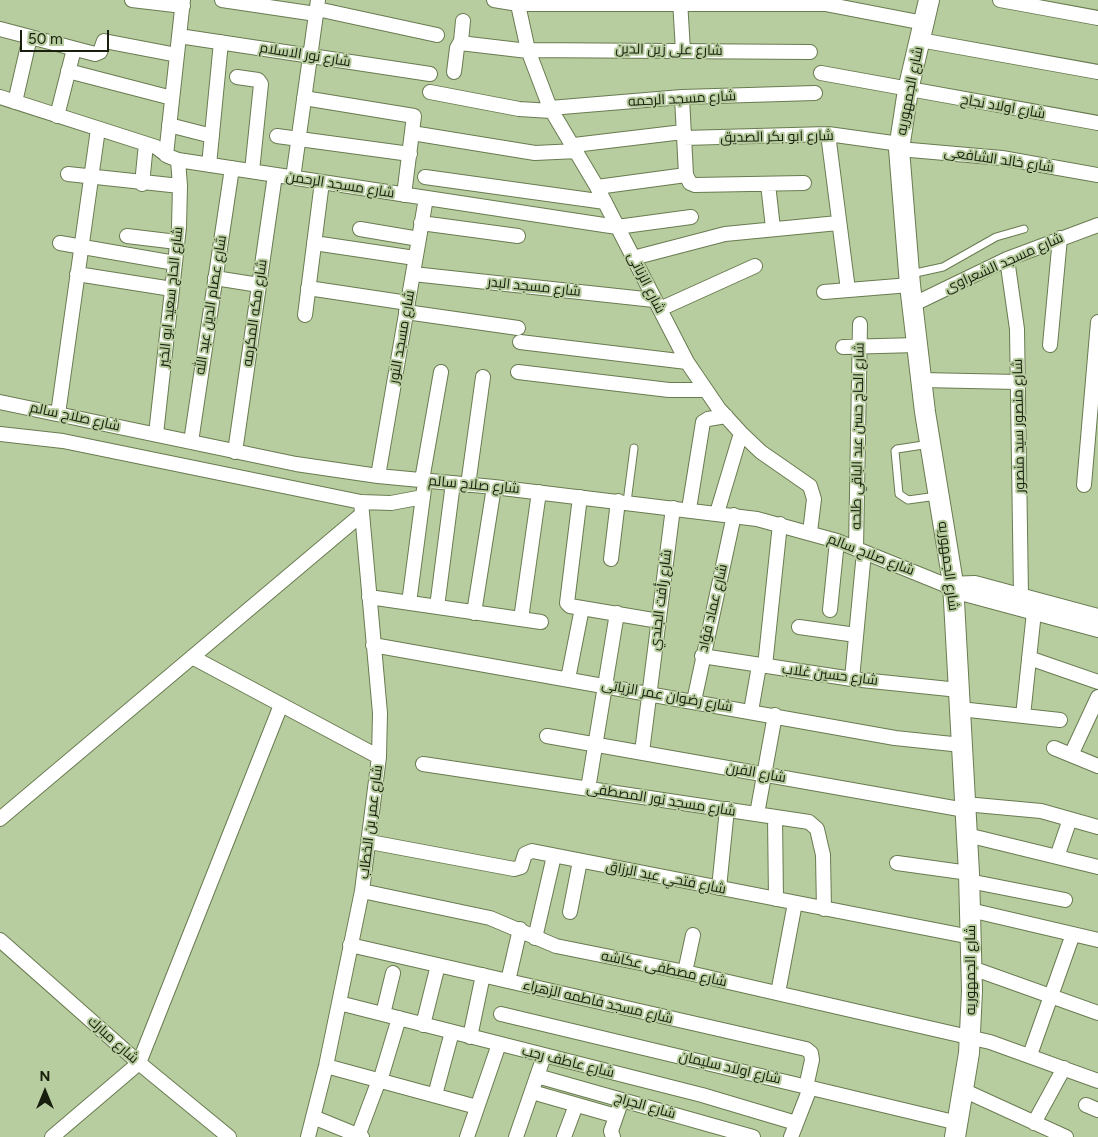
<!DOCTYPE html>
<html>
<head>
<meta charset="utf-8">
<style>
  body { margin:0 }
  #map { position:relative; width:1098px; height:1137px; overflow:hidden; background:#b8cd9f; font-family:Figtree,sans-serif }
  canvas { display:block }
  .north { position:absolute; left:20px; top:1067px; width:50px; height:50px; -webkit-text-stroke:4px #b8cd9f; paint-order:stroke; rotate:0deg; font-size:14px; font-weight:700; line-height:20px; text-align:center; color:#181f0e }
  .north::after { content:''; display:block; margin:auto; width:18px; height:22px; background:#181f0e; clip-path:polygon(50% 0,100% 100%,50% 72%,0 100%) }
  .scale { position:absolute; left:20px; top:30px; width:89px; height:22px; box-sizing:border-box; border:2px solid #181f0e; border-top:0; padding-left:6px; font-size:15px; line-height:18px; white-space:nowrap; color:#181f0e; -webkit-text-stroke:4px #b8cd9f; paint-order:stroke }
</style>
</head>
<body>
<div id="map">
<canvas width="1098" height="1137"></canvas>
<div class="north">N</div>
<div class="scale">50 m</div>
</div>
<script>
const c = document.querySelector('canvas').getContext('2d');
c.lineJoin = 'round';
const toPath = rows => new Path2D(rows.map(r => 'M' + r).join(''));
function trace(path, color, width, dash) { c.strokeStyle = color; c.lineWidth = width; c.lineCap = dash ? 'butt' : 'round'; c.setLineDash(dash || []); c.stroke(path); }
function write(font, color, halo, rows, align = 'center') {
  c.font = font + ' Figtree,Cairo,sans-serif'; c.lineWidth = 4; c.setLineDash([]); c.textBaseline = 'middle'; c.strokeStyle = halo; c.fillStyle = color; for (const [text, x, y, turn = 0] of rows) {
    c.save(); c.translate(x, y); c.rotate((+turn || 0) * Math.PI / 180); c.textAlign = isNaN(turn) ? turn : align; if (halo) c.strokeText(text, 0, 0); c.fillText(text, 0, 0); c.restore();
  }
}
const service = toPath([
  [911,274,943,267,996,237,1024,229],
  [930,444,897,449,895,451,899,494,908,500,937,496],
  [627,502,634,448]
]);
const minor = toPath([
  [132,0,183,6],
  [222,0,316,14],
  [494,0,518,4,825,4,924,23],
  [517,0,528,50,550,108,597,187,687,362,719,409,741,433,761,452,810,486,814,499,810,532],
  [680,0,683,51],
  [1000,0,1098,18],
  [317,9,437,35],
  [0,29,95,54,100,52,104,41,177,55],
  [179,36,430,74],
  [920,40,1098,72],
  [460,43,528,51],
  [528,50,810,52],
  [68,71,172,98],
  [454,72,457,48,461,41,463,21],
  [821,73,1098,123],
  [237,77,258,80,261,84,252,171],
  [430,92,519,109,551,111],
  [0,97,156,147,168,156,178,160,617,227,691,217],
  [682,97,686,175,690,183,695,185,804,183],
  [304,98,414,116,404,195],
  [15,102,30,37],
  [550,108,682,97,815,93],
  [57,116,74,49],
  [169,125,212,136],
  [412,133,535,153,577,151],
  [828,134,848,290],
  [277,136,410,154],
  [684,138,828,134,900,144],
  [574,145,683,132],
  [899,149,1002,158,1098,175],
  [166,155,183,0],
  [209,165,221,42],
  [68,174,180,186],
  [425,177,605,202],
  [293,178,318,0],
  [142,184,146,144],
  [768,184,773,228],
  [597,187,686,175],
  [421,223,518,236],
  [360,229,419,239],
  [127,236,177,242],
  [60,243,175,263],
  [314,243,415,258],
  [633,258,725,234,838,223],
  [1007,259,1017,329,1021,595],
  [77,274,172,289],
  [413,274,654,300],
  [215,278,259,285],
  [308,288,408,303],
  [824,292,910,285],
  [912,305,1007,259,1098,225],
  [660,309,755,266],
  [406,312,518,328],
  [305,315,322,182],
  [520,342,687,362],
  [1050,345,1060,238],
  [843,347,917,345],
  [518,372,669,390,706,390],
  [921,380,1018,382],
  [0,402,296,464,378,476,494,487,757,519,837,541,943,584,953,591,1098,630],
  [58,414,98,129],
  [0,434,63,441,361,502,391,503,423,497],
  [156,434,179,227,180,186,178,160],
  [191,442,232,168],
  [235,452,275,175],
  [378,476,426,198],
  [422,480,441,372],
  [468,485,483,377],
  [1084,485,1098,322],
  [580,497,567,603,570,606,659,621],
  [689,509,703,422,708,419,726,416],
  [717,513,741,433],
  [856,549,860,324],
  [611,559,618,501],
  [946,584,975,583,1098,616],
  [369,597,541,622],
  [409,603,424,489],
  [437,607,453,483],
  [830,610,837,541],
  [474,613,494,487],
  [521,619,539,492],
  [799,627,856,635],
  [373,645,895,738,962,745],
  [702,656,852,679,959,690],
  [192,657,379,757],
  [1029,658,1098,682],
  [765,666,780,524],
  [568,679,582,608],
  [852,679,864,552],
  [694,701,734,515],
  [960,709,1060,720],
  [751,711,759,666],
  [1023,716,1034,612],
  [547,736,965,810],
  [1054,748,1098,766],
  [642,752,673,508],
  [1071,755,1098,697],
  [423,764,809,822,817,829,823,855,824,909],
  [588,789,617,613],
  [965,804,1041,811,1098,827],
  [757,814,775,715],
  [775,817,776,899],
  [0,819,362,514],
  [967,835,1098,867],
  [370,842,514,869,521,867,525,854,532,851,971,937],
  [1057,857,1070,819],
  [897,863,969,873],
  [969,881,1065,900],
  [719,888,727,809],
  [362,891,490,918,556,946,685,972,990,1042,1098,1081],
  [970,910,1098,940],
  [570,912,580,861],
  [535,938,554,856],
  [0,940,139,1063,229,1137],
  [350,945,806,1049,811,1053,812,1060,806,1087],
  [972,968,1098,1013],
  [685,972,693,935],
  [508,981,520,929],
  [778,993,795,903],
  [339,1003,702,1095,796,1123],
  [383,1014,393,973],
  [501,1014,958,1123],
  [423,1025,438,965],
  [470,1037,483,975],
  [1030,1055,1073,934],
  [326,1066,477,1107],
  [537,1076,753,1137],
  [380,1081,399,1018],
  [963,1090,1066,1137],
  [532,1092,616,1116],
  [435,1095,452,1032],
  [1086,1105,1098,1110],
  [313,1117,362,1137],
  [1034,1123,1064,1068],
  [358,1136,379,1080],
  [52,1137,139,1063,281,705],
  [308,1137,326,1066,362,891,379,757,380,713,361,502],
  [467,1137,499,1044],
  [516,1137,544,1056],
  [564,1137,576,1105],
  [613,1137,611,1131,619,1108],
  [791,1137,810,1088]
]);
const secondary = toPath([
  [929,0,908,90,899,149,910,285,925,412,953,583,969,873,972,991,969,1053,955,1137]
]);
const streetNames = [
  ["شارع على زين الدين",669,50,1],
  ["شارع نور الاسلام",305,55,9],
  ["شارع الجمهوريه",910,91,-79],
  ["شارع مسجد الرحمه",682,99,-3],
  ["شارع اولاد نجاح",1003,107,10],
  ["شارع ابو بكر الصديق",777,137,-1],
  ["شارع خالد الشافعى",999,160,8],
  ["شارع مسجد الرحمن",340,185,9],
  ["شارع مسجد الشعراوى",1004,263,-24],
  ["شارع الزناتى",646,283,63],
  ["شارع مسجد البدر",534,287,6],
  ["شارع الحاج سعيد ابو الخير",171,297,-84],
  ["شارع عصام الدين عبد الله",211,305,-81],
  ["شارع مكه المكرمه",255,313,-82],
  ["شارع مسجد النور",402,337,-80],
  ["شارع صلاح سالم",75,417,12],
  ["شارع منصور سيد منصور",1019,426,-91],
  ["شارع الحاج حسن عبد الباقي طلحه",858,436,-89],
  ["شارع صلاح سالم",474,485,5],
  ["شارع صلاح سالم",871,555,21],
  ["شارع الجمهوريه",948,566,83],
  ["شارع رأفت الجندي",661,600,-83],
  ["شارع عماد فؤاد",713,608,-77],
  ["شارع حسين غلاب",830,675,7],
  ["شارع رضوان عمر الزياتى",667,696,10],
  ["شارع الفرن",756,773,10],
  ["شارع مسجد نور المصطفى",661,800,9],
  ["شارع عمر بن الخطاب",371,822,-83],
  ["شارع فتحي عبد الرزاق",666,878,11],
  ["شارع مصطفى عكاشه",664,969,12],
  ["شارع الجمهوريه",971,970,-90],
  ["شارع مسجد فاطمه الزهراء",598,1002,13],
  ["شارع مبارك",113,1040,42],
  ["شارع عاطف رجب",568,1062,14],
  ["شارع اولاد سليمان",730,1068,13],
  ["شارع الجراج",645,1106,16]
];
trace(service, '#697b51', 9);
trace(minor, '#697b51', 16);
trace(secondary, '#697b51', 22);
trace(service, '#fff', 7);
trace(minor, '#fff', 14);
trace(secondary, '#fff', 20);
write('14px', '#181f0e', '#b8cd9f', streetNames);
</script>
</body>
</html>
